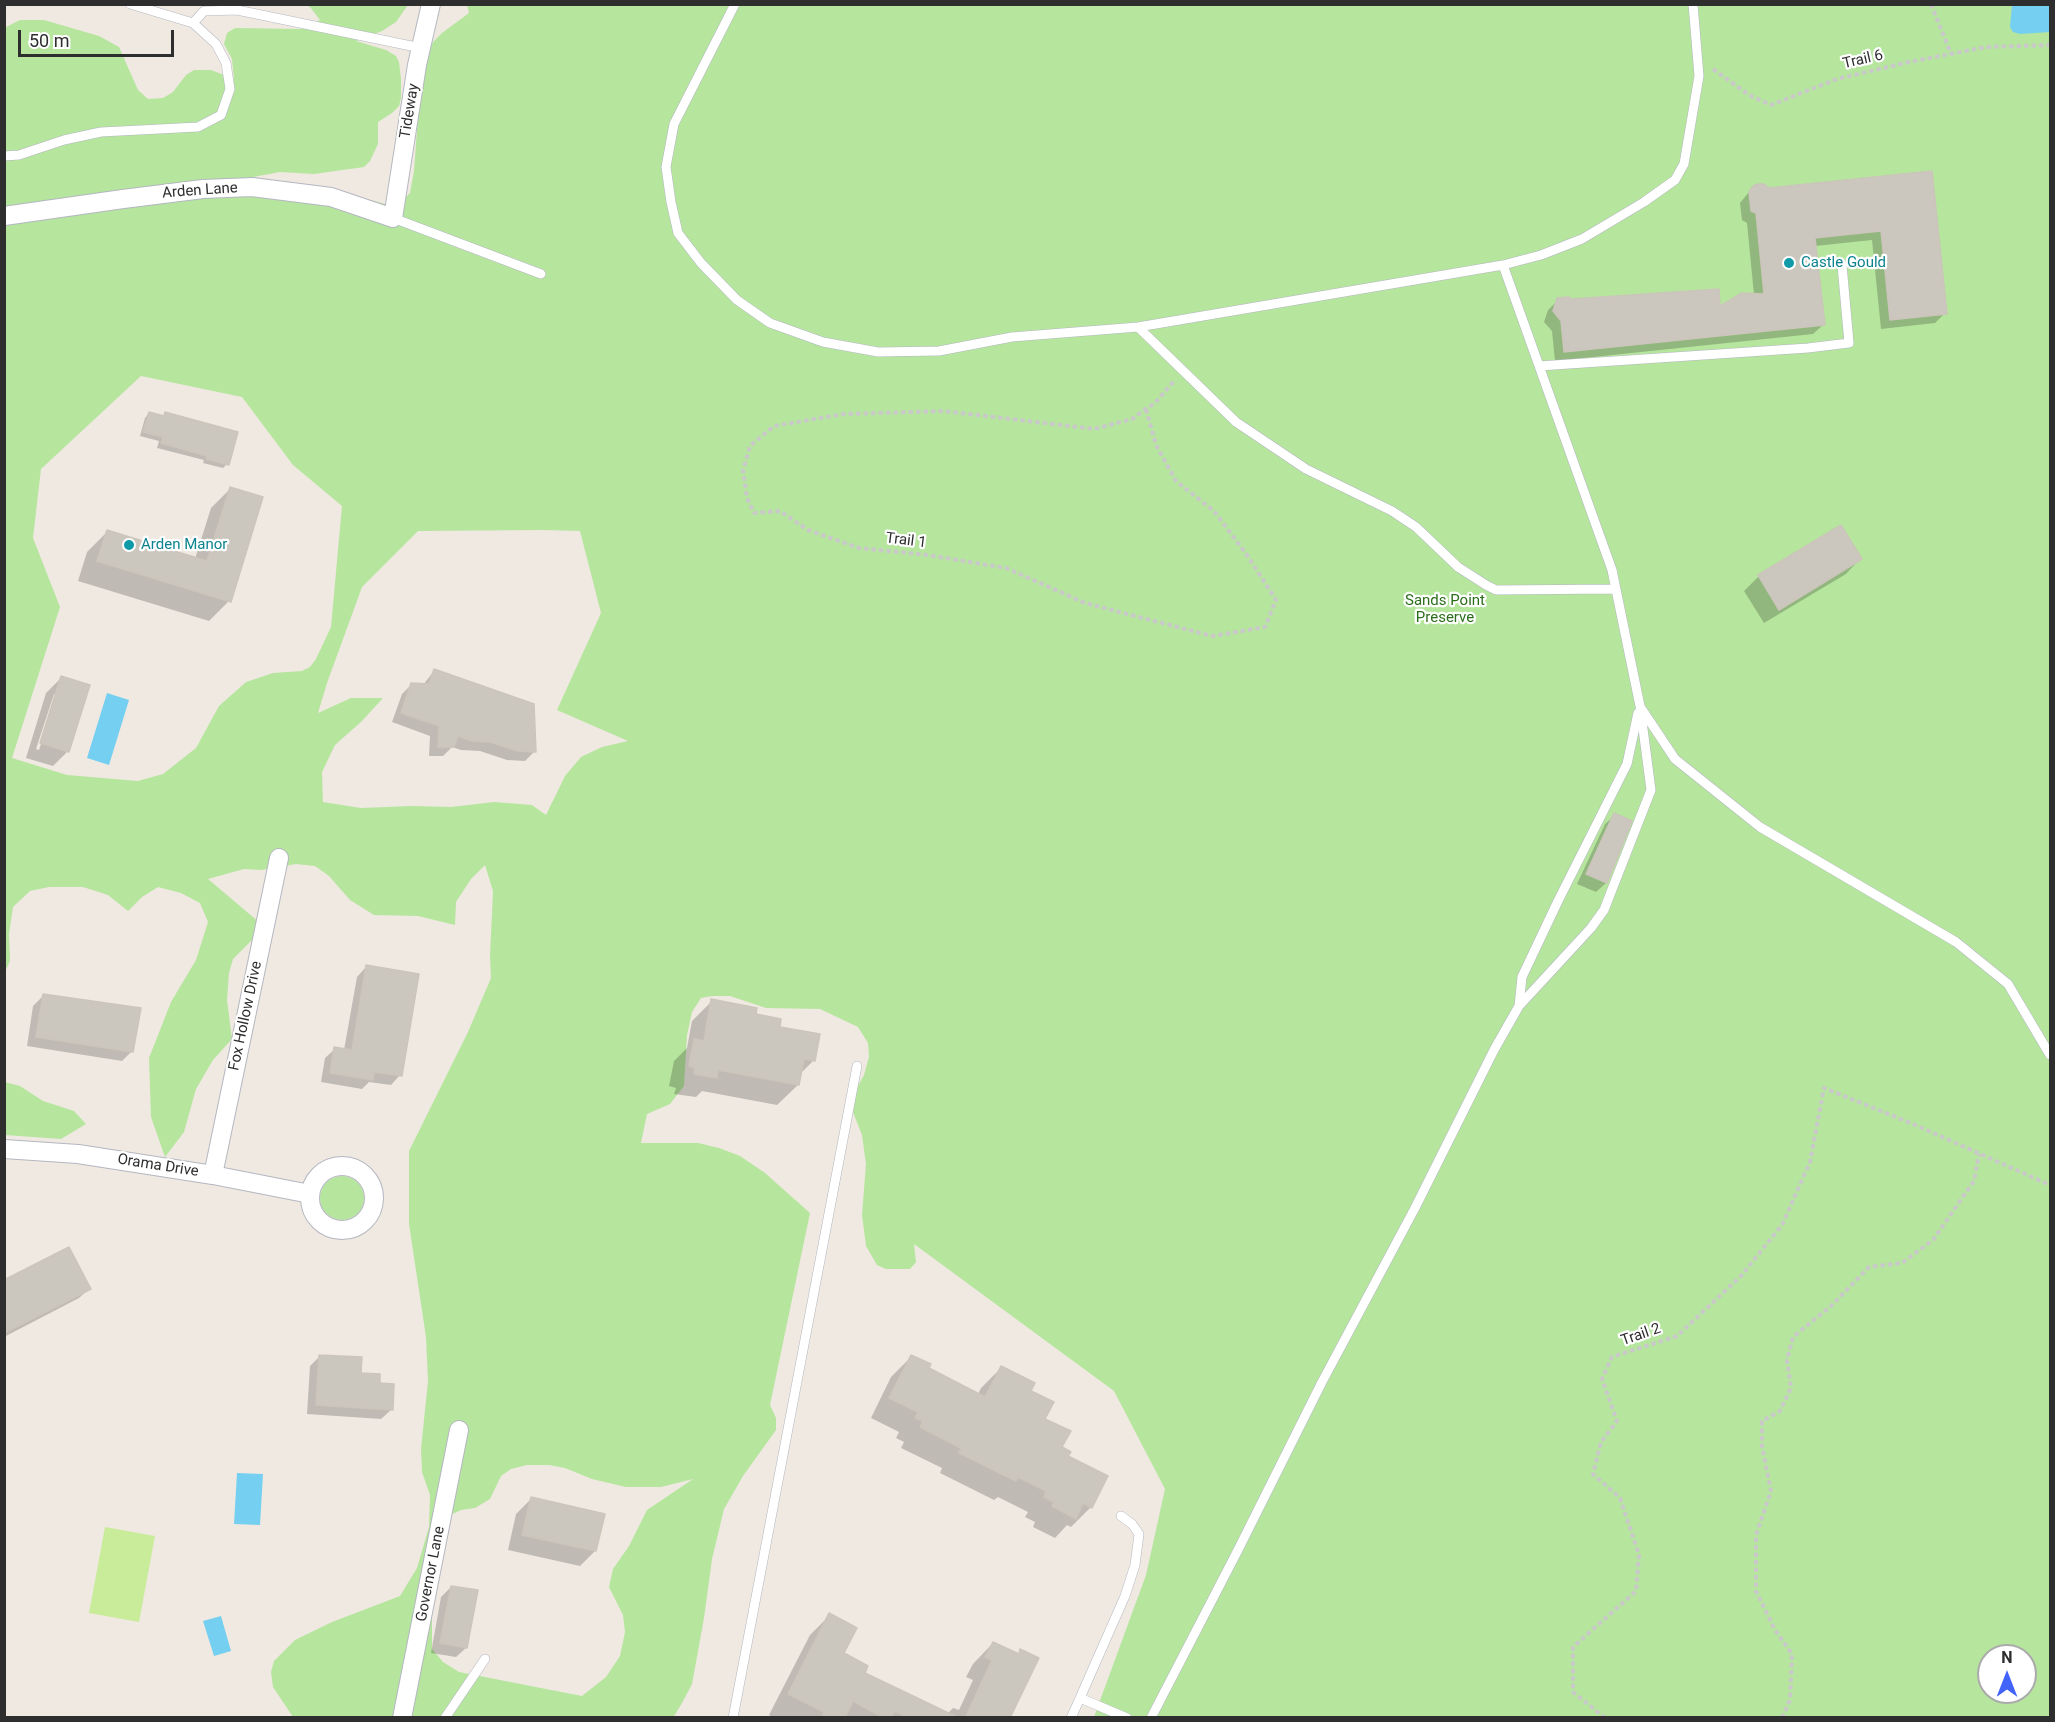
<!DOCTYPE html>
<html>
<head>
<meta charset="utf-8">
<style>
  body { margin:0 }
  #map { position:relative; width:2055px; height:1722px; overflow:hidden; background:#efe9e1; font-family:Roboto,sans-serif }
  canvas { display:block }
  .frame { position:absolute; inset:0; border:6px solid #2e2e2e; pointer-events:none }
  .north { position:absolute; left:1977px; top:1644px; width:60px; height:60px; box-sizing:border-box; background:#fff; border:2px solid #ababab; border-radius:50%; rotate:0deg; font-size:16px; font-weight:700; line-height:24px; text-align:center; color:#2e2e2e }
  .north::after { content:''; display:block; margin:auto; width:21px; height:27px; background:#4264fb; clip-path:polygon(50% 0,100% 100%,50% 72%,0 100%) }
  .scale { position:absolute; left:18px; top:30px; width:156px; height:27px; box-sizing:border-box; border:3px solid #2e2e2e; border-top:0; padding-left:8px; font-size:18px; line-height:21px; white-space:nowrap; color:#2e2e2e; -webkit-text-stroke:4px #fff; paint-order:stroke }
</style>
</head>
<body>
<div id="map">
<canvas width="2055" height="1722"></canvas>
<div class="frame"></div>
<div class="north">N</div>
<div class="scale">50 m</div>
</div>
<script>
const c = document.querySelector('canvas').getContext('2d');
c.lineJoin = 'round';
function paint(path, color) { c.fillStyle = color; c.fill(path, 'evenodd'); }
const toPath = rows => new Path2D(rows.map(r => 'M' + r).join(''));
function trace(path, color, width, dash) { c.strokeStyle = color; c.lineWidth = width; c.lineCap = dash ? 'butt' : 'round'; c.setLineDash(dash || []); c.stroke(path); }
function write(font, color, halo, rows, align = 'center') {
  c.font = font + ' Roboto,sans-serif'; c.lineWidth = 4.5; c.setLineDash([]); c.textBaseline = 'middle'; c.strokeStyle = halo; c.fillStyle = color; for (const [text, x, y, turn = 0] of rows) {
    c.save(); c.translate(x, y); c.rotate((+turn || 0) * Math.PI / 180); c.textAlign = isNaN(turn) ? turn : align; if (halo) c.strokeText(text, 0, 0); c.fillText(text, 0, 0); c.restore();
  }
}
const green = toPath([
  [305,5,408,5,396,22,382,31,356,41,386,50,396,56,399,62,401,79,401,98,399,106,392,113,378,122,378,144,370,161,364,167,314,174,280,172,253,177,334,190,385,204,403,200,410,193,414,171,420,89,427,54,433,42,442,33,469,13,467,5,2050,5,2050,1717,1094,1717,1146,1575,1165,1489,1114,1391,914,1244,916,1262,910,1269,886,1269,877,1265,866,1246,862,1215,866,1164,862,1135,849,1102,864,1075,869,1057,868,1043,858,1027,820,1009,766,1008,730,996,712,996,701,998,692,1012,687,1035,684,1086,670,1104,647,1114,641,1143,698,1143,719,1148,740,1156,765,1173,810,1213,770,1405,776,1418,776,1430,743,1476,724,1509,712,1559,704,1618,692,1684,682,1703,673,1718,293,1717,273,1687,271,1672,274,1661,295,1640,332,1622,400,1596,417,1568,429,1527,430,1495,422,1472,421,1449,428,1381,426,1337,409,1224,409,1151,468,1032,491,978,490,956,493,891,485,865,471,879,456,902,455,925,418,916,374,915,350,900,329,876,315,866,296,864,261,870,244,869,208,879,260,923,252,940,233,959,229,973,227,1000,232,1039,213,1060,196,1089,184,1132,165,1157,151,1117,149,1058,171,1002,196,960,208,922,200,903,181,893,158,887,142,897,128,911,108,895,83,887,49,887,30,891,13,907,9,934,10,961,5,972,4,28,20,20,44,20,99,36,119,47,138,90,148,99,163,98,173,92,186,75,194,70,211,70,234,79,232,59,224,44,227,33,235,28,301,29,320,20,310,7],
  [141,376,242,397,293,465,342,506,331,627,316,659,310,667,302,671,273,673,246,682,219,706,196,748,163,774,138,781,67,775,12,758,60,607,33,538,41,469],
  [543,530,580,531,601,613,557,710,628,741,602,747,581,757,565,776,546,815,532,805,494,802,451,807,412,806,361,808,323,802,322,772,335,745,362,721,383,698,351,698,318,713,327,683,362,587,418,531],
  [527,1465,549,1465,565,1468,592,1479,626,1487,661,1487,693,1479,647,1510,629,1546,613,1569,609,1587,623,1615,625,1632,620,1656,606,1677,582,1696,459,1672,443,1662,432,1649,432,1604,442,1519,461,1510,475,1508,490,1499,501,1476,511,1469],
  [1989,1656,2025,1656,2025,1692,1989,1692],
  [5,1082,20,1086,43,1101,74,1111,86,1124,61,1139,5,1135],
  '320 1198a22 22 0 1 1 44 0a22 22 0 1 1-44 0Z'
]);
const pitch = toPath([
  [105,1527,155,1536,139,1622,89,1613]
]);
const water = toPath([
  [2050,5,2050,32,2020,34,2013,32,2010,27,2012,5],
  [107,693,129,700,109,765,87,758],
  [237,1473,263,1474,260,1525,234,1524],
  [221,1616,231,1651,214,1656,203,1621]
]);
const shadow = toPath([
  [1930,173,1945,313,1935,323,1881,329,1872,240,1815,246,1823,325,1813,334,1555,361,1552,331,1544,322,1548,310,1558,300,1719,308,1754,295,1747,223,1742,220,1740,203,1753,187,1769,189],
  [149,413,162,417,166,413,227,464,223,468,203,463,204,460,157,448,159,441,140,436,145,418],
  [231,488,229,601,209,621,78,581,87,552,107,532,195,559,211,508],
  [1860,559,1846,574,1764,623,1744,591,1759,576],
  [434,671,535,751,525,761,507,760,480,751,461,750,452,747,443,756,429,756,430,736,392,722,402,694,412,684,423,685],
  [61,678,68,751,53,766,26,758,46,693],
  [54,694,57,694,39,750,36,749],
  [1615,815,1630,822,1606,883,1596,892,1577,884,1605,824],
  [366,967,400,1075,391,1085,369,1082,362,1089,321,1082,325,1058,335,1049,344,1050,357,977],
  [43,996,132,1051,122,1061,27,1046,33,1006],
  [712,1001,754,1015,778,1028,814,1060,800,1074,798,1085,777,1105,702,1091,696,1097,674,1094,676,1088,669,1086,674,1061,687,1048,692,1021],
  [4,1282,89,1289,79,1298,4,1337],
  [320,1356,378,1385,391,1410,381,1419,307,1414,310,1366],
  [911,1357,927,1369,978,1394,981,1388,1001,1368,1029,1391,1043,1419,1066,1457,1091,1507,1071,1527,1067,1525,1055,1538,1033,1527,1035,1522,1025,1517,1028,1512,998,1497,994,1500,940,1473,942,1468,901,1448,904,1442,896,1438,899,1432,871,1418,891,1377],
  [531,1499,595,1551,580,1566,508,1550,516,1514],
  [451,1587,466,1648,456,1657,431,1653,441,1597],
  [830,1615,842,1654,863,1673,947,1714,953,1708,959,1710,973,1680,966,1677,973,1664,993,1643,1017,1655,1021,1651,1008,1718,775,1718,769,1715,810,1635]
]);
const building = toPath([
  [1932,171,1947,314,1890,320,1881,231,1815,238,1825,325,1564,352,1561,321,1553,311,1557,298,1568,297,1572,299,1719,289,1720,306,1742,293,1764,294,1756,213,1751,211,1749,192,1753,186,1758,184,1764,184,1769,188,1932,171],
  [149,412,164,416,165,412,238,432,229,465,206,459,207,456,161,443,163,437,143,432,149,412],
  [230,487,263,497,231,602,97,561,107,530,207,561,230,487],
  [1841,525,1862,559,1779,610,1758,575,1841,525],
  [434,669,534,704,536,752,518,751,490,742,472,741,458,736,454,747,438,747,439,726,401,713,411,683,429,684,434,669],
  [61,676,90,685,69,752,40,743,61,676],
  [1614,813,1632,821,1607,883,1586,874,1614,813],
  [366,965,419,974,402,1076,374,1072,373,1080,330,1073,334,1047,352,1050,366,965],
  [43,994,141,1008,133,1052,36,1037,43,994],
  [711,999,757,1008,756,1014,781,1019,780,1027,820,1034,815,1061,804,1059,799,1085,718,1070,717,1078,694,1074,695,1068,689,1066,694,1039,704,1041,711,999],
  [69,1247,91,1289,4,1333,4,1280,69,1247],
  [319,1355,362,1357,361,1373,380,1374,380,1383,394,1384,393,1410,316,1405,319,1355],
  [911,1355,931,1364,929,1368,985,1397,1001,1366,1035,1383,1031,1391,1054,1402,1045,1419,1071,1431,1062,1447,1071,1452,1068,1456,1108,1476,1092,1508,1083,1503,1076,1519,1052,1506,1054,1502,1044,1497,1046,1491,1018,1477,1016,1481,959,1453,961,1448,920,1427,923,1421,915,1418,918,1412,889,1398,911,1355],
  [531,1497,605,1514,596,1551,522,1535,531,1497],
  [451,1586,478,1590,467,1648,440,1643,451,1586],
  [829,1613,857,1628,844,1653,868,1666,865,1673,959,1718,908,1718,895,1711,891,1718,884,1718,853,1701,845,1718,822,1718,824,1712,788,1694,829,1613],
  [993,1642,1019,1654,1020,1649,1039,1658,1010,1718,965,1718,992,1660,985,1657,993,1642]
]);
const path = toPath([
  [1931,4,1951,54],
  [1713,69,1749,95,1771,105,1837,79,1909,62,1986,47,2050,45],
  [1146,409,1156,445,1176,481,1214,511,1247,555,1276,600,1265,627,1212,636,1085,603,1006,568,927,555,859,548,808,530,780,511,754,513,747,498,743,471,750,446,774,426,844,414,944,411,1094,429,1132,419,1146,409,1155,403,1175,380],
  [1605,1718,1573,1692,1573,1647,1636,1591,1639,1555,1620,1498,1593,1474,1601,1442,1617,1421,1602,1379,1612,1357,1677,1336,1741,1276,1782,1225,1810,1162,1824,1088,1913,1124,2050,1185],
  [1782,1718,1790,1700,1792,1654,1775,1630,1756,1591,1756,1535,1771,1491,1762,1446,1762,1421,1780,1411,1791,1388,1787,1360,1793,1337,1831,1306,1869,1267,1902,1263,1933,1240,1974,1181,1979,1154]
]);
const lane = toPath([
  [735,4,674,124,666,167,671,202,678,233,701,263,737,300,770,323,823,342,878,352,939,351,1012,337,1138,327,1503,265,1612,570,1640,706,1651,790,1604,910,1591,928,1519,1006,1494,1050,1415,1208,1322,1382,1238,1550,1151,1718],
  [193,23,204,11,237,10,421,48],
  [4,156,19,155,64,140,101,132,198,127,221,115,230,89,226,63,216,44,193,23,130,4],
  [393,218,541,274],
  [1503,265,1541,255,1582,239,1644,202,1675,180,1684,164,1699,76,1693,4],
  [1138,327,1236,422,1306,469,1392,511,1416,527,1458,567,1486,585,1496,590,1616,589],
  [1539,366,1808,348,1849,343,1842,265],
  [1641,708,1675,759,1760,827,1956,942,2008,984,2050,1055],
  [1519,1006,1522,977,1558,901,1627,764,1638,713],
  [1121,1516,1132,1524,1139,1534,1135,1565,1125,1596,1080,1698,1127,1718],
  [445,1718,485,1659],
  [733,1718,857,1066],
  [1071,1718,1080,1698]
]);
const street = toPath([
  [4,216,123,199,203,189,252,187,331,197,393,218,417,65,431,4],
  [4,1149,78,1154,213,1175,310,1194],
  '310 1198a32 32 0 1 1 64 0a32 32 0 1 1-64 0Z',
  [213,1175,279,858],
  [402,1718,459,1430]
]);
const markers = [
  [1789,263,6,"#0f9aa8"],
  [129,545,6,"#0f9aa8"]
];
const streetNames = [
  ["Trail 6",1863,60,-13],
  ["Tideway",410,111,-81],
  ["Arden Lane",200,191,-4],
  ["Trail 1",906,541,7],
  ["Fox Hollow Drive",246,1016,-78],
  ["Orama Drive",158,1166,9],
  ["Trail 2",1641,1335,-19],
  ["Governor Lane",431,1574,-79]
];
const cultureNames = [
  ["Castle Gould",1801,263],
  ["Arden Manor",141,545]
];
const parkNames = [
  ["Sands Point",1445,601],
  ["Preserve",1445,618]
];
paint(green, '#b6e59e');
paint(pitch, '#c9ec9a');
paint(water, '#75cff0');
paint(shadow, '#0003');
paint(building, '#cbc7bf');
trace(building, '#cbc5ba', 1.5);
trace(lane, '#b4b7c1', 10);
trace(street, '#b4b7c1', 20);
trace(path, '#c9c9c9', 4, [4.5, 3]);
trace(lane, '#fff', 9);
trace(street, '#fff', 18);
for (const [x, y, r, color] of markers) { const dot = new Path2D(); dot.arc(x, y, r, 0, 2 * Math.PI); c.fillStyle = color; c.fill(dot); trace(dot, '#fff', 2); }
write('15px', '#2e2e2e', '#fff', streetNames);
write('15px', '#0d838f', '#fff', cultureNames, 'left');
write('15px', '#2c6e1b', '#fff', parkNames);
</script>
</body>
</html>
